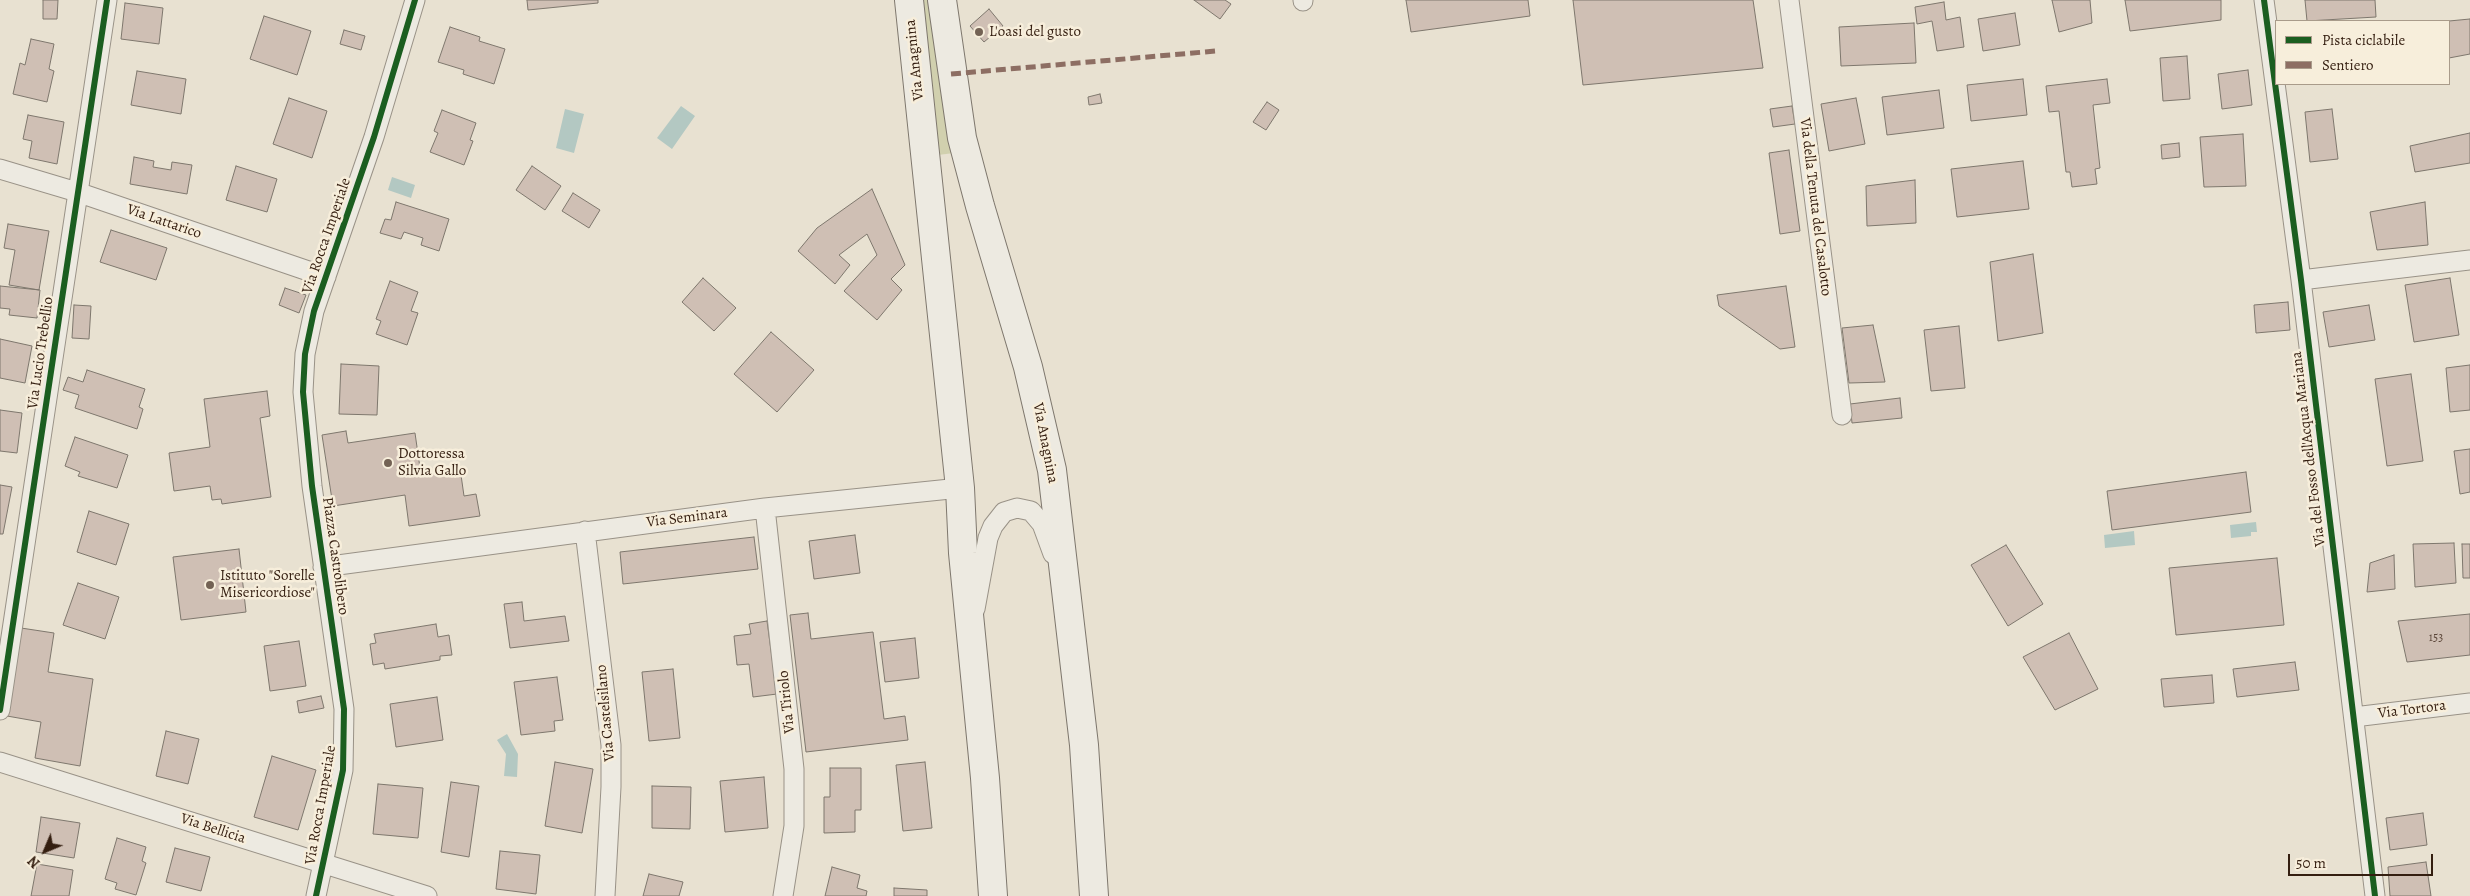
<!DOCTYPE html>
<html>
<head>
<meta charset="utf-8">
<style>
  body { margin:0 }
  #map { position:relative; width:2470px; height:896px; overflow:hidden; background:#e8e1d1; font-family:Alegreya,serif }
  canvas { display:block }
  .legend { position:absolute; left:2275px; top:20px; width:175px; height:65px; box-sizing:border-box; background:#f7eedb; border:1px solid #a99b8a; margin:0; padding:6px 9px; list-style:none; font-size:15px; color:#341e10 }
  .legend li { display:flex; align-items:center; gap:10px; height:25px }
  .legend b { width:25px; border:1px solid #a99b8a }
  .north { position:absolute; left:20px; top:826px; width:50px; height:50px; -webkit-text-stroke:4px #f7eedb; paint-order:stroke; rotate:225deg; font-size:14px; font-weight:700; line-height:20px; text-align:center; color:#341e10 }
  .north::after { content:''; display:block; margin:auto; width:18px; height:22px; background:#341e10; clip-path:polygon(50% 0,100% 100%,50% 72%,0 100%) }
  .scale { position:absolute; left:2288px; top:854px; width:145px; height:22px; box-sizing:border-box; border:2px solid #341e10; border-top:0; padding-left:6px; font-size:15px; line-height:18px; white-space:nowrap; color:#341e10; -webkit-text-stroke:4px #f7eedb; paint-order:stroke }
</style>
</head>
<body>
<div id="map">
<canvas width="2470" height="896"></canvas>
<ul class="legend">
<li><b style="height:6px;background:#1b5e20"></b>Pista ciclabile</li>
<li><b style="height:6px;background:#8d6e63"></b>Sentiero</li>
</ul>
<div class="north">N</div>
<div class="scale">50 m</div>
</div>
<script>
const c = document.querySelector('canvas').getContext('2d');
c.lineJoin = 'round';
function paint(path, color) { c.fillStyle = color; c.fill(path, 'evenodd'); }
const toPath = rows => new Path2D(rows.map(r => 'M' + r).join(''));
function trace(path, color, width, dash) { c.strokeStyle = color; c.lineWidth = width; c.lineCap = dash ? 'butt' : 'round'; c.setLineDash(dash || []); c.stroke(path); }
function write(font, color, halo, rows, align = 'center') {
  c.font = font + ' Alegreya,serif'; c.lineWidth = 5; c.setLineDash([]); c.textBaseline = 'middle'; c.strokeStyle = halo; c.fillStyle = color; for (const [text, x, y, turn = 0] of rows) {
    c.save(); c.translate(x, y); c.rotate((+turn || 0) * Math.PI / 180); c.textAlign = isNaN(turn) ? turn : align; if (halo) c.strokeText(text, 0, 0); c.fillText(text, 0, 0); c.restore();
  }
}
const green = toPath([
  [924,0,933,0,954,153,938,155,925,42]
]);
const water = toPath([
  [681,106,695,116,672,149,657,138],
  [565,109,584,114,574,153,556,148],
  [392,177,415,185,411,198,388,190],
  [2256,522,2257,532,2251,532,2251,536,2231,538,2230,525],
  [2134,531,2135,545,2105,548,2104,535],
  [507,734,518,754,517,777,504,776,506,754,497,740]
]);
const building = toPath([
  [43,0,58,0,57,19,43,19,43,0],
  [527,0,598,0,598,3,528,10,527,0],
  [1194,0,1225,0,1231,4,1220,19,1194,0],
  [1406,0,1528,0,1530,16,1411,32,1406,0],
  [1573,0,1753,0,1763,68,1583,85,1573,0],
  [2052,0,2090,0,2092,23,2059,32,2052,0],
  [2125,0,2221,0,2221,20,2130,31,2125,0],
  [2305,0,2375,0,2376,17,2307,21,2305,0],
  [1944,2,1946,20,1960,17,1964,47,1937,51,1932,21,1917,24,1915,7,1944,2],
  [125,3,163,8,159,44,121,39,125,3],
  [989,9,1003,26,984,42,970,26,989,9],
  [2015,13,2020,45,1983,51,1978,19,2015,13],
  [264,16,311,31,297,75,250,59,264,16],
  [2470,19,2470,54,2449,58,2449,21,2470,19],
  [1914,23,1916,63,1841,66,1839,27,1914,23],
  [450,27,480,37,479,41,505,49,494,84,463,74,464,70,438,62,450,27],
  [344,30,365,36,361,50,340,44,344,30],
  [31,39,54,44,49,69,54,71,47,102,13,94,20,63,25,65,31,39],
  [2187,56,2190,99,2163,101,2160,58,2187,56],
  [2248,70,2252,105,2222,109,2218,74,2248,70],
  [137,71,186,79,181,114,131,105,137,71],
  [2023,79,2027,115,1971,121,1967,85,2023,79],
  [2107,79,2110,103,2093,105,2100,168,2095,169,2097,184,2072,187,2070,172,2066,172,2059,111,2049,112,2046,86,2107,79],
  [1939,90,1944,128,1887,135,1882,97,1939,90],
  [1100,94,1102,103,1089,105,1088,97,1100,94],
  [289,98,327,111,312,158,273,144,289,98],
  [1856,98,1865,144,1829,151,1821,104,1856,98],
  [1267,102,1279,110,1266,130,1253,122,1267,102],
  [1792,106,1795,124,1773,127,1770,109,1792,106],
  [2332,109,2338,159,2310,162,2305,112,2332,109],
  [442,110,476,123,470,140,473,141,464,165,430,152,438,133,434,131,442,110],
  [28,115,64,122,57,164,29,158,32,141,23,139,28,115],
  [2470,133,2470,163,2415,172,2410,146,2470,133],
  [2243,134,2246,186,2204,187,2200,137,2243,134],
  [2179,143,2180,157,2162,159,2161,145,2179,143],
  [1789,150,1800,231,1780,234,1769,153,1789,150],
  [134,157,154,161,153,167,171,170,172,162,192,165,187,194,130,184,134,157],
  [2023,161,2029,209,1957,217,1951,169,2023,161],
  [236,166,277,179,267,212,226,200,236,166],
  [532,166,561,186,545,210,516,190,532,166],
  [1915,180,1916,223,1867,226,1866,186,1915,180],
  [872,189,905,265,891,279,902,290,877,320,844,291,877,255,867,234,839,255,850,265,835,284,798,251,817,228,872,189],
  [573,193,600,210,589,228,562,211,573,193],
  [396,202,449,219,439,251,421,245,423,238,404,232,401,239,380,233,385,219,391,220,396,202],
  [2425,202,2428,245,2377,250,2370,212,2425,202],
  [8,224,49,231,39,290,9,285,15,250,4,248,8,224],
  [111,230,167,248,156,280,100,262,111,230],
  [2033,254,2043,333,1998,341,1990,262,2033,254],
  [703,278,736,308,714,331,682,302,703,278],
  [2450,278,2459,335,2414,342,2405,285,2450,278],
  [390,281,418,292,411,311,418,313,407,345,376,334,381,321,376,319,390,281],
  [0,286,40,290,37,318,9,315,10,309,0,308,0,286],
  [1786,286,1795,347,1780,349,1719,306,1717,295,1786,286],
  [285,288,306,295,299,313,279,305,285,288],
  [2288,302,2290,330,2256,333,2254,305,2288,302],
  [74,305,91,306,89,339,72,338,74,305],
  [2369,305,2375,340,2329,347,2323,312,2369,305],
  [1873,325,1885,382,1849,383,1842,328,1873,325],
  [1959,326,1965,388,1931,391,1924,330,1959,326],
  [771,332,814,370,777,412,734,374,771,332],
  [0,339,32,346,25,383,0,378,0,339],
  [341,364,379,366,377,415,339,414,341,364],
  [2470,365,2470,410,2450,412,2446,368,2470,365],
  [87,370,145,389,139,407,143,409,137,429,75,408,79,395,63,390,68,377,83,382,87,370],
  [2411,374,2423,461,2387,466,2375,379,2411,374],
  [267,391,270,416,260,418,271,497,222,504,221,499,212,500,210,486,174,491,169,453,210,447,204,399,267,391],
  [1900,398,1902,418,1852,423,1850,404,1900,398],
  [0,410,22,413,17,453,0,451,0,410],
  [346,431,348,443,415,433,421,475,454,470,461,475,464,496,476,494,480,516,409,526,405,495,333,506,322,435,346,431],
  [75,437,128,455,117,488,78,476,80,472,65,466,75,437],
  [2470,449,2470,492,2460,494,2454,451,2470,449],
  [2246,472,2251,512,2112,530,2107,491,2246,472],
  [0,485,12,487,3,534,0,534,0,485],
  [89,511,129,524,116,565,77,552,89,511],
  [855,535,860,573,814,579,809,541,855,535],
  [754,537,758,569,623,584,620,552,754,537],
  [2454,543,2456,583,2415,587,2413,544,2454,543],
  [2462,544,2470,544,2470,578,2463,578,2462,544],
  [2006,545,2043,604,2008,626,1971,565,2006,545],
  [239,549,246,612,181,620,173,557,239,549],
  [2394,555,2395,589,2367,592,2370,563,2394,555],
  [2277,558,2284,625,2176,635,2169,568,2277,558],
  [78,583,119,597,105,639,63,625,78,583],
  [522,602,524,621,565,616,569,641,510,648,504,604,522,602],
  [808,613,811,639,873,632,884,719,905,716,908,740,806,752,790,615,808,613],
  [2470,614,2470,655,2407,662,2398,621,2470,614],
  [767,621,777,694,753,697,749,664,737,665,734,636,751,634,749,624,767,621],
  [436,624,438,637,449,635,452,655,440,656,440,660,385,669,384,663,373,665,370,644,376,643,374,634,436,624],
  [21,628,54,633,48,672,93,679,80,766,35,758,41,722,7,716,21,628],
  [2069,633,2098,689,2055,710,2023,657,2069,633],
  [915,638,919,678,885,682,880,642,915,638],
  [299,641,306,686,270,691,264,646,299,641],
  [2295,662,2299,690,2237,697,2233,669,2295,662],
  [673,669,680,738,649,741,642,672,673,669],
  [2212,675,2214,703,2164,707,2161,679,2212,675],
  [557,677,563,720,554,721,555,731,521,735,514,682,557,677],
  [321,696,324,708,299,713,297,701,321,696],
  [437,697,443,740,396,747,390,704,437,697],
  [166,731,199,739,188,784,156,776,166,731],
  [272,756,316,770,298,830,254,817,272,756],
  [555,762,593,769,582,833,545,826,555,762],
  [925,762,932,828,903,831,896,765,925,762],
  [830,768,861,768,861,810,855,810,855,832,824,833,824,797,830,797,830,768],
  [764,777,768,828,725,832,720,781,764,777],
  [451,782,479,786,469,857,441,852,451,782],
  [378,784,423,788,418,838,373,834,378,784],
  [652,786,691,787,690,829,652,828,652,786],
  [2423,813,2427,845,2390,850,2386,818,2423,813],
  [41,817,80,823,74,858,36,852,41,817],
  [117,838,146,847,142,861,146,863,136,895,115,889,117,883,105,879,117,838],
  [175,848,210,857,201,891,166,882,175,848],
  [500,851,540,855,536,894,496,889,500,851],
  [2426,862,2431,896,2390,896,2388,867,2426,862],
  [37,864,73,870,69,896,31,896,37,864],
  [832,867,860,875,857,888,867,891,866,896,825,896,832,867],
  [649,874,683,882,679,896,643,896,649,874],
  [894,888,927,890,927,896,894,896,894,888]
]);
const minor = toPath([
  [1303,0,1303,1],
  [1789,0,1842,415],
  [2264,0,2301,280,2375,896],
  [0,169,77,192,326,277],
  [2301,280,2470,260],
  [765,508,794,769,794,826,783,896],
  [585,531,611,745,611,787,605,896],
  [323,567,765,508,960,488],
  [975,609,988,538,993,526,1004,512,1017,508,1031,511,1042,524,1053,554],
  [0,710,107,0],
  [2354,717,2470,703],
  [0,762,427,896],
  [316,896,343,770,344,709,312,486,303,392,305,354,314,311,374,137,415,0]
]);
const secondary = toPath([
  [909,0,960,488,963,553,985,778,993,896],
  [942,0,962,138,980,206,1028,367,1052,470,1084,745,1094,896]
]);
const quiet = toPath([
  [951,74,1216,51]
]);
const cycleway = toPath([
  [2264,0,2301,280,2375,896],
  [0,710,107,0],
  [316,896,343,770,344,709,312,486,303,392,305,354,314,311,374,137,415,0]
]);
const markers = [
  [979,32,5,"#736254"],
  [388,463,5,"#736254"],
  [210,585,5,"#736254"]
];
const numberNames = [
  ["153",2436,638]
];
const poiNames = [
  ["L'oasi del gusto",989,32],
  ["Dottoressa",398,454],
  ["Silvia Gallo",398,471],
  ["Istituto \"Sorelle",220,576],
  ["Misericordiose\"",220,593]
];
const streetNames = [
  ["Via Anagnina",915,60,-96],
  ["Via della Tenuta del Casalotto",1815,207,83],
  ["Via Lattarico",164,222,19],
  ["Via Rocca Imperiale",327,236,-71],
  ["Via Lucio Trebellio",41,353,-82],
  ["Via Anagnina",1045,443,79],
  ["Via del Fosso dell'Acqua Mariana",2309,449,-97],
  ["Via Seminara",687,518,-7],
  ["Piazza Castrolibero",335,556,82],
  ["Via Tiriolo",787,702,-96],
  ["Via Tortora",2412,710,-7],
  ["Via Castelsilano",606,713,-95],
  ["Via Rocca Imperiale",321,805,-80],
  ["Via Bellicia",213,829,18]
];
paint(green, '#d1d0ae');
paint(water, '#b3c8c2');
paint(building, '#cfbfb4');
trace(building, '#7e776d', 1);
trace(minor, '#999287', 21);
trace(secondary, '#7e776d', 30);
trace(minor, '#edeae1', 19);
trace(secondary, '#edeae1', 28);
trace(quiet, '#8d6e63', 5, [10, 5]);
trace(cycleway, '#1b5e20', 6);
for (const [x, y, r, color] of markers) { const dot = new Path2D(); dot.arc(x, y, r, 0, 2 * Math.PI); c.fillStyle = color; c.fill(dot); trace(dot, '#f7eedb', 2); }
write('12px', '#5b4639', null, numberNames);
write('15px', '#341e10', '#f7eedb', poiNames, 'left');
write('15px', '#341e10', '#f7eedb', streetNames);
</script>
</body>
</html>
